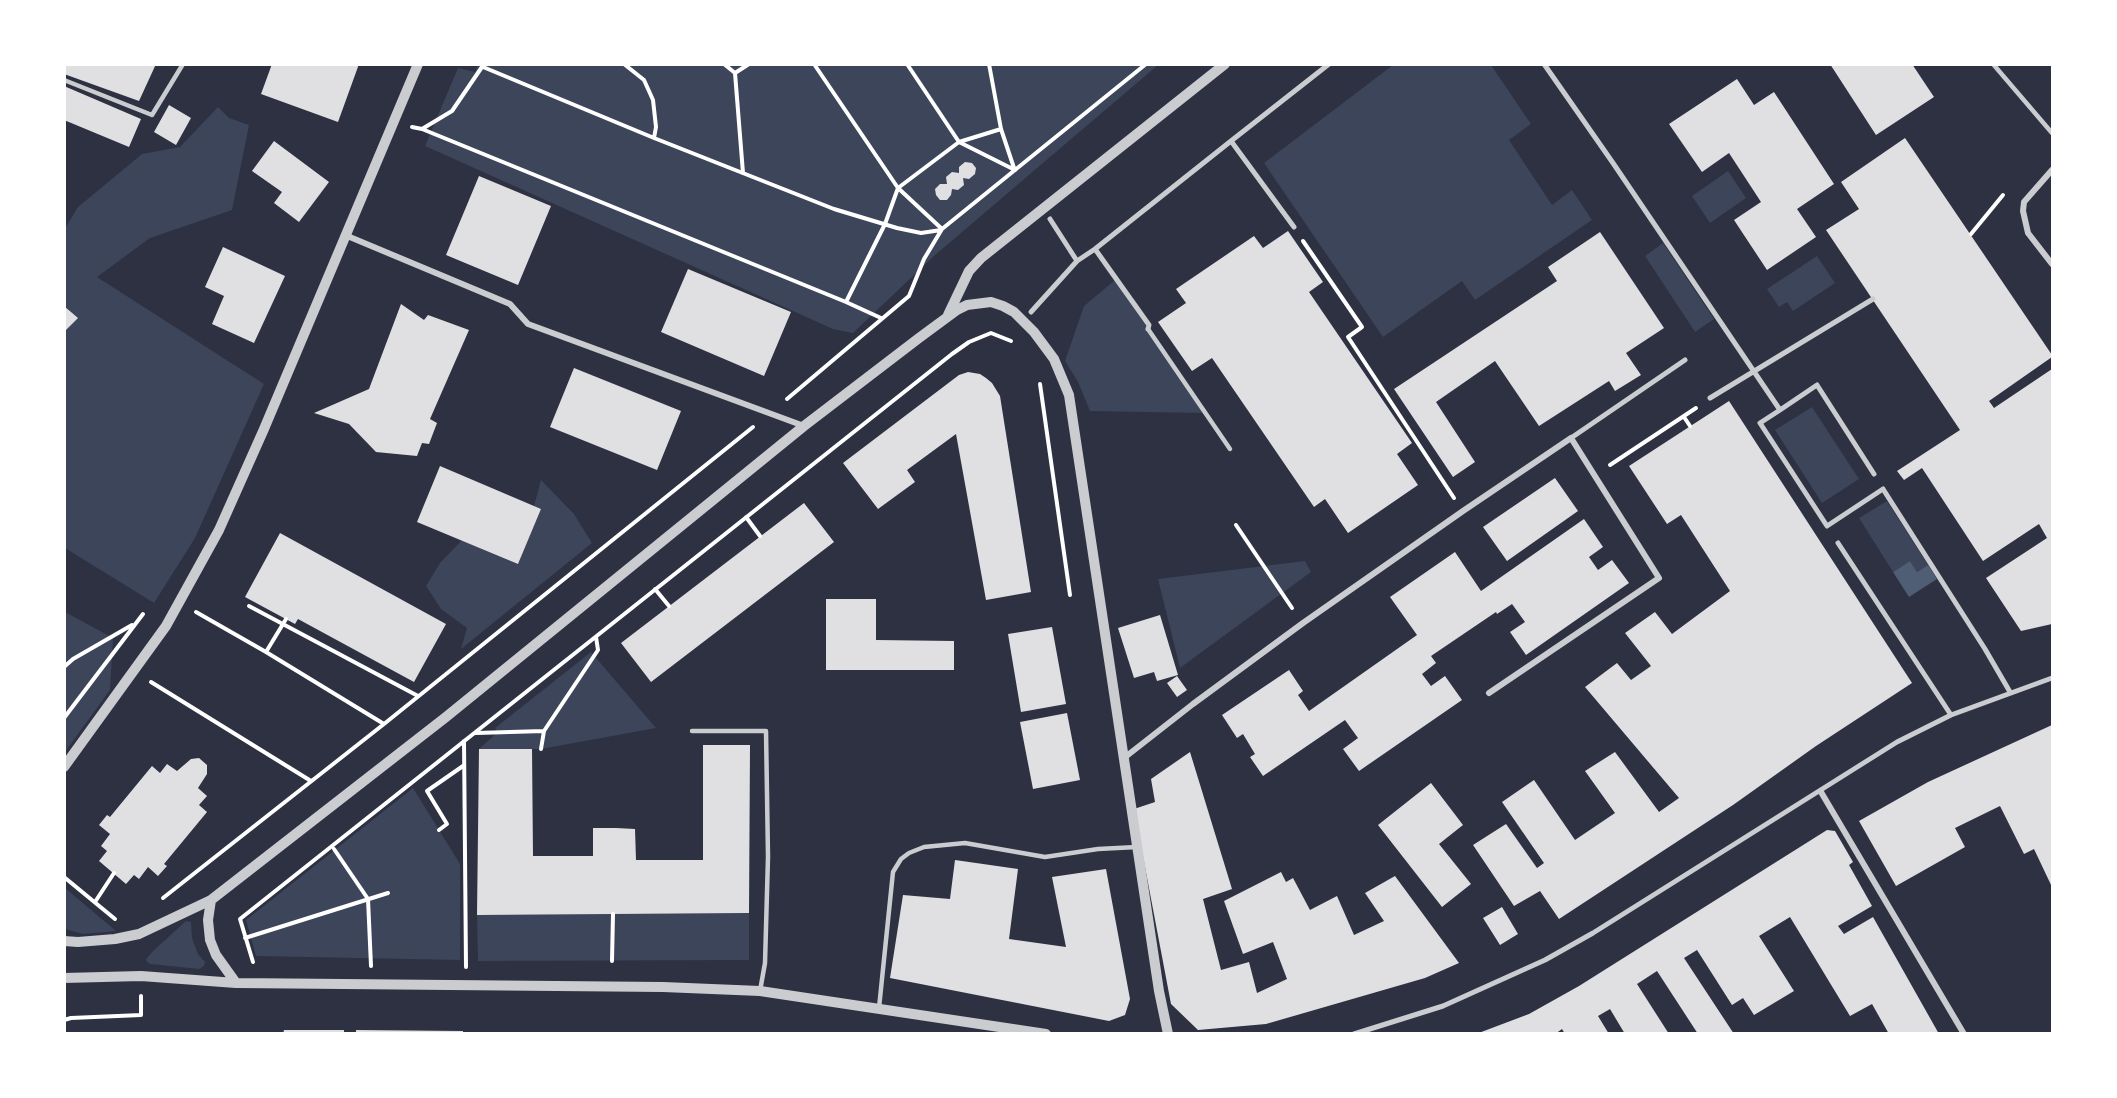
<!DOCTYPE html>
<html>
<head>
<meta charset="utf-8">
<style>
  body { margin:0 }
  #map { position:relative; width:2117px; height:1098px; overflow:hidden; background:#2d3142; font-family:"Space Grotesk",sans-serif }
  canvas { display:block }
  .frame { position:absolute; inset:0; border:66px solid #fff; pointer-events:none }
</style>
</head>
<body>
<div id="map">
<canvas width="2117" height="1098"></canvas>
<div class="frame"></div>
</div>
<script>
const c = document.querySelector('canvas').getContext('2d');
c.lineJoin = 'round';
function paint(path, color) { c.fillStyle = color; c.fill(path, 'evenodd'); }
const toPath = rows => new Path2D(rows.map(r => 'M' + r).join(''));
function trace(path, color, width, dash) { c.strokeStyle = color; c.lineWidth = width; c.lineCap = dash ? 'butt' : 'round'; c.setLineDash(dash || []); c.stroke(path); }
const green = toPath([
  [478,65,1158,65,934,256,853,333,833,329,425,146,458,68,475,72],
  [1393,65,1491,65,1531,124,1509,140,1552,205,1572,190,1592,220,1475,300,1462,281,1383,337,1264,163],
  [218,107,229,118,249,125,232,210,150,238,97,277,264,384,195,538,154,603,65,548,65,332,77,318,65,306,64,230,78,207,142,154,180,147],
  [1728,171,1746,198,1710,223,1692,196],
  [1663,243,1714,319,1695,332,1645,256],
  [1817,256,1835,283,1793,311,1787,302,1779,307,1767,289],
  [1115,280,1148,329,1203,413,1090,411,1078,382,1065,361,1084,306],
  [1812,407,1859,479,1822,503,1775,430],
  [541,480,574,514,592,543,461,649,467,628,441,609,426,586,440,563,462,540,518,564,541,509,534,506],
  [1887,501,1928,565,1917,572,1910,561,1893,572,1859,518],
  [1305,561,1311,572,1180,668,1158,579],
  [65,612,113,638,110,690,65,752],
  [591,652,656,728,541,749,479,749,498,732,495,728],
  [413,788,460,864,460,960,256,956,246,920],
  [65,888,116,931,83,934,65,929],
  [749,913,749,960,478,961,477,915],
  [186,921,191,922,192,938,198,954,205,962,204,966,199,969,150,964,147,962,146,959,153,951]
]);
const water = toPath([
  [1910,561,1917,572,1928,565,1937,579,1909,597,1893,572]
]);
const building = toPath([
  [64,64,156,64,139,101,64,74],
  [272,64,359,64,338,122,261,94],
  [1830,64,1912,64,1934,97,1876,135],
  [1737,79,1754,105,1774,92,1834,184,1797,209,1816,237,1767,270,1734,220,1761,202,1729,153,1702,172,1669,124],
  [64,86,141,119,129,147,64,120],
  [169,105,191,118,176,145,154,132],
  [1905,138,2052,355,2052,357,1989,401,1994,408,2052,369,2052,624,2021,631,1986,578,2047,538,2039,524,1983,561,1922,468,1904,480,1897,471,1960,430,1826,230,1859,209,1841,182],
  [274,141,329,182,299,222,274,203,282,192,252,171],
  [965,162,972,163,976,168,975,174,969,179,963,178,964,185,958,190,952,189,951,195,947,200,940,200,936,195,935,189,940,184,947,184,946,177,952,172,959,173,959,167],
  [479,176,551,206,518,285,446,255],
  [1288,231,1323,282,1309,292,1412,443,1397,454,1418,485,1348,533,1325,499,1314,507,1212,358,1192,371,1158,322,1186,303,1176,289,1254,236,1263,248],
  [1600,232,1664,328,1626,353,1641,375,1615,391,1609,381,1539,426,1495,361,1436,402,1475,462,1453,477,1394,389,1557,281,1548,267],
  [223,247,285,276,254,343,212,324,224,296,205,287],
  [688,269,791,312,764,376,661,332],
  [401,304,424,320,428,315,469,330,430,419,437,423,429,444,422,443,417,456,376,452,349,424,314,413,369,389],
  [64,306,78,318,64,332],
  [574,368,681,411,657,470,550,427],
  [968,372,980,374,986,378,992,383,1000,396,1031,592,986,600,956,434,907,470,915,482,878,509,843,463,959,375],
  [1729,401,1912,683,1816,746,1733,805,1559,919,1540,891,1514,906,1473,845,1506,824,1537,868,1544,863,1502,802,1534,780,1575,840,1615,813,1585,771,1615,752,1659,812,1679,798,1585,687,1617,663,1631,680,1651,666,1625,633,1655,612,1672,634,1730,591,1681,515,1667,524,1629,466],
  [440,466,541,509,518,564,417,522],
  [1555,478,1578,511,1507,561,1483,527],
  [804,503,834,542,651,682,621,643],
  [1584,519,1603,547,1589,557,1598,570,1612,560,1629,583,1526,655,1510,632,1525,622,1512,604,1497,614,1496,612,1431,656,1436,663,1422,674,1431,686,1445,676,1462,700,1359,771,1343,749,1358,738,1345,720,1263,776,1250,757,1255,754,1243,734,1237,738,1222,715,1289,670,1303,691,1298,695,1309,711,1417,635,1390,597,1455,552,1481,591],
  [280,533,446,624,414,682,298,619,295,624,245,597],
  [826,599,876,599,876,640,954,641,954,670,826,670],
  [1160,615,1178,675,1157,681,1154,672,1134,678,1118,628],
  [1052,627,1066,704,1021,712,1008,634],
  [1177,676,1187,690,1177,697,1167,683],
  [1067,713,1080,780,1033,789,1020,722],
  [2052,725,2052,887,2034,849,2024,854,2000,806,1955,828,1965,847,1896,886,1859,821,1928,782],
  [703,745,750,745,749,913,477,915,479,749,532,749,533,856,593,856,593,828,616,828,635,829,636,860,703,860],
  [1190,752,1232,889,1203,899,1221,970,1249,962,1257,993,1287,979,1273,942,1243,954,1224,901,1281,872,1286,882,1293,878,1310,910,1337,896,1354,935,1384,921,1365,893,1395,876,1459,963,1425,978,1266,1024,1198,1030,1171,1004,1134,809,1155,802,1151,779],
  [199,758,207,765,207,774,198,788,207,796,199,805,207,812,164,864,167,866,158,876,148,867,139,879,134,875,126,884,99,861,107,851,101,846,110,834,99,825,107,815,110,817,152,766,160,773,167,764,177,771,191,759],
  [1431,783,1463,825,1439,844,1471,884,1442,907,1378,825],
  [1827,830,1835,831,1853,862,1849,865,1872,906,1838,926,1844,934,1873,917,1939,1034,1889,1034,1872,1004,1850,1016,1790,917,1759,936,1794,991,1754,1015,1743,998,1732,1005,1697,950,1684,958,1734,1034,1698,1034,1657,971,1637,984,1669,1034,1625,1034,1610,1009,1598,1016,1609,1034,1565,1034,1562,1029,1555,1034,1476,1034,1529,1014,1579,986],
  [955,860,1018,869,1009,939,1066,947,1052,877,1106,869,1130,999,1125,1015,1109,1021,890,978,903,895,950,899],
  [1502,907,1518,934,1500,945,1483,918],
  [284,1030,344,1030,344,1034,283,1034],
  [356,1030,463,1031,463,1034,356,1034]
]);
const path = toPath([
  [624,64,644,80,653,100,656,127,654,138],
  [724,64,735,73,749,64],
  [814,64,898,188,942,229],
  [907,64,959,142,1015,170],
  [989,64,1001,129,1014,168],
  [483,67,654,138,834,209,897,228,921,233,941,230],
  [735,73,743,173],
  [412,127,422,129,846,302,881,318],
  [422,129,452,111,484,64],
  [1971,234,2003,195],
  [1303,241,1362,327,1348,337,1454,498],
  [846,302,885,224,898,188,959,142,1001,129],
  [1040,384,1070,595],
  [787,399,909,296,924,259,942,229,1146,64],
  [1684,417,1690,426],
  [1610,465,1696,408],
  [746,517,760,536],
  [1236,525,1292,608],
  [655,589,669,606],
  [249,606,418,696],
  [196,612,266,652,384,724],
  [266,652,286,619],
  [64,667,73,659,132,625],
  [151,682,311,781],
  [64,718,143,614],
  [476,733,544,731,598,650,596,637],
  [464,741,466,967],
  [541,749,544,731],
  [439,830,447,824,427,791,463,766],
  [334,849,368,899,371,966],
  [64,877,115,919],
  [163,898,384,724,753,427],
  [95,902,114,873],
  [245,938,388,893],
  [612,961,613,914],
  [253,962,240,919,952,354,969,342,991,333,1011,341],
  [64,1020,71,1018,141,1015,141,996]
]);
const service = toPath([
  [1993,64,2052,133],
  [64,80,152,115,183,64],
  [1148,329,1230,449],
  [692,731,766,731,768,857,765,963,760,991],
  [879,1008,893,872,901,859,909,853,924,847,965,843,1045,857,1098,849,1137,847]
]);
const pedestrian = toPath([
  [1544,64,1613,163,1780,410,1817,385,1874,474],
  [1231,141,1329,64],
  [1095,249,1231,141,1294,227],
  [1077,261,1095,249,1149,325,1148,329],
  [1031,312,1077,261,1050,219],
  [1710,398,1873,299],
  [1780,410,1760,423,1827,526,1883,489,1985,649,2010,692],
  [1571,438,1685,360],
  [1838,543,1951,715],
  [1354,1034,1443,1006,1545,960,1593,933,1897,742,1951,715,2052,678]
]);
const minor = toPath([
  [2052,170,2024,202,2023,211,2028,233,2052,264],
  [345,235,510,304,528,324,804,426],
  [1124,758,1193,704,1303,623,1463,511,1571,438,1659,578,1489,693],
  [1821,792,1964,1034]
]);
const tertiary = toPath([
  [948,315,969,271,981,258,1225,64],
  [64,767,166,626,219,530,264,429,418,64],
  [211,900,208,920,210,940,216,955,236,983],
  [64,941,78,942,115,939,139,934,211,900,446,717,804,426,919,338,957,310,967,305,991,302,1003,306,1014,312,1034,332,1054,359,1069,395,1159,991,1168,1034],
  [64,978,141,976,236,983,663,987,760,991,1046,1034]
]);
paint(green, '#3c4559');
paint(water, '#4f5d75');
paint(building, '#e0e0e3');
trace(path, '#fff', 4);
trace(service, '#caccd0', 4.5);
trace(pedestrian, '#caccd0', 5);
trace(minor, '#caccd0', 6);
trace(tertiary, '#caccd0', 10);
</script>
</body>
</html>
